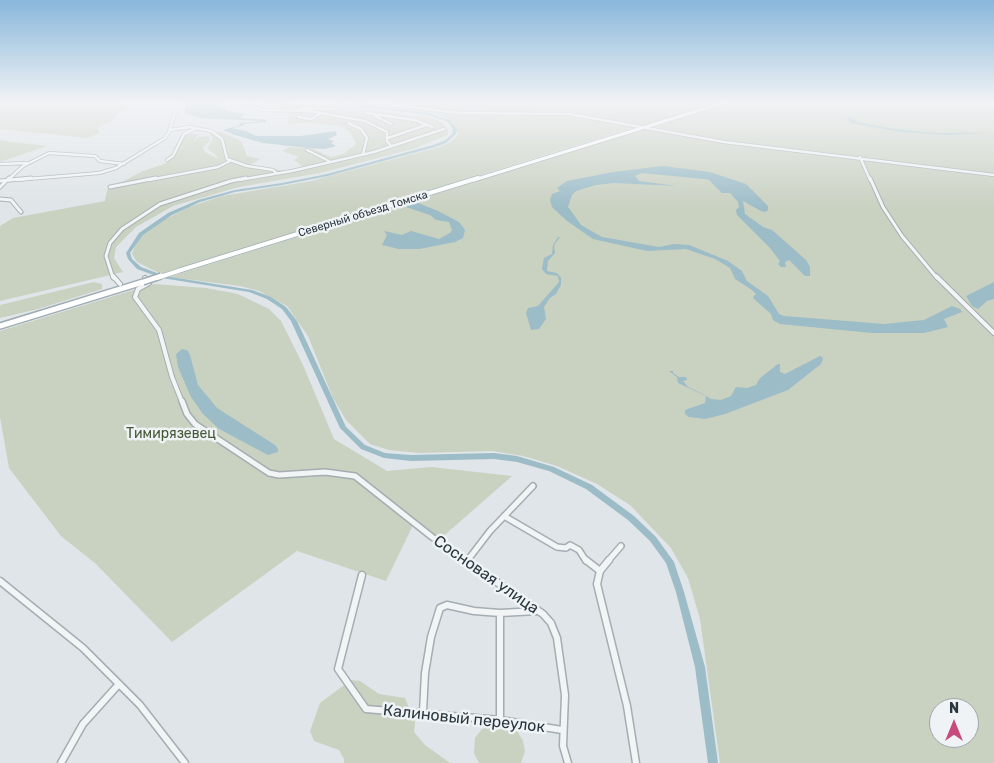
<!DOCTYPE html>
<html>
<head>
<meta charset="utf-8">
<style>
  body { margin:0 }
  #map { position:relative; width:994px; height:763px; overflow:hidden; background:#dfe5e8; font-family:Rubik,sans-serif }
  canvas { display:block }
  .north { position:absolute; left:929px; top:698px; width:50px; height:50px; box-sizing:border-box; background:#eff3f6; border:1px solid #a0a7ac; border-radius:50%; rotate:0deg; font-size:14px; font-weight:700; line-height:20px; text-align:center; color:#29363e }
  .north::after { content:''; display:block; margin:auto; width:18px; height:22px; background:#c8497e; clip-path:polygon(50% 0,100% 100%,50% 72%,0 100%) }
</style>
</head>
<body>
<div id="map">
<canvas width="994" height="763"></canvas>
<div class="north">N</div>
</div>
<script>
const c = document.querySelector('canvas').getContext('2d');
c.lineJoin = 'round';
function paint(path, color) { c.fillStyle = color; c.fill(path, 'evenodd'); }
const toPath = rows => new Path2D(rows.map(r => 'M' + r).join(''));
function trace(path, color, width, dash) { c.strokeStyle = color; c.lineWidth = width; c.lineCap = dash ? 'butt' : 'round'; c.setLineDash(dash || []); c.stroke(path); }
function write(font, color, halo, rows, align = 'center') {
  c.font = font + ' Rubik,sans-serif'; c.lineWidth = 5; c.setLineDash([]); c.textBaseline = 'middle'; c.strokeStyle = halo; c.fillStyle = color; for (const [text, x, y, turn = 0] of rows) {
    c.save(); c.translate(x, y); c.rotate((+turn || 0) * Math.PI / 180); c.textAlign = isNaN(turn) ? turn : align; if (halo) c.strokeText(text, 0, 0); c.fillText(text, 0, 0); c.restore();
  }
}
const green = toPath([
  [0,102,119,102,129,109,118,113,117,117,108,123,100,126,97,129,100,133,88,138,0,129],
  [338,102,361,102,459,113,565,114,630,126,632,128,180,269,161,274,137,262,132,254,135,246,143,235,164,220,189,207,222,196,311,181,439,147,451,142,458,134,453,122,437,114],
  [371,102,724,102,642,126,565,113,463,112],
  [729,102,994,102,994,763,720,763,700,619,688,578,671,548,630,505,597,484,557,466,523,456,492,451,419,453,389,450,370,444,346,420,333,398,308,336,287,306,259,291,240,286,169,277,644,129,694,138,826,154,826,153,716,140,654,127],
  [939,708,969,708,969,738,939,738],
  [279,103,361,108,430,118,442,122,448,130,448,135,413,149,320,173,239,187,173,206,136,227,116,247,114,258,123,272,0,301,0,226,13,218,105,201,107,190,143,171,164,164,173,157,186,134,198,134,193,143,198,137,209,136,210,141,203,147,204,151,216,158,212,161,218,157,207,148,213,139,210,133,220,131,241,141,247,156,260,159,250,165,285,171,303,167,294,160,299,157,282,151,290,147,313,149,331,157,343,154,356,144,350,132,341,126,311,123,288,124,288,119,293,110,274,110],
  [0,140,13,142,47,146,0,162],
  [94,282,102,284,102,289,38,309,0,318,0,305],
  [153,284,206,288,238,294,269,309,281,321,303,365,334,439,387,471,431,467,512,476,439,540,424,528,413,525,386,581,297,551,172,642,96,564,61,536,9,468,0,417,0,331],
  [351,680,360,681,379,694,405,698,415,722,414,732,425,745,450,763,344,763,344,759,339,750,314,741,310,731,320,703],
  [501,724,516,729,523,741,525,751,521,763,479,763,474,753,475,738,482,729]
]);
const water = toPath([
  [191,102,227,102,219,105,225,107,226,111,247,114,241,116,242,118,266,120,266,122,245,124,242,126,232,128,246,131,256,136,300,136,336,131,337,135,328,139,334,141,331,143,336,146,325,149,308,148,263,143,235,135,222,130,238,126,241,123,263,121,200,118,185,113,185,106],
  [846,116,849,116,859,122,890,128,930,133,993,133,945,135,900,132,850,123],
  [663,166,710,172,746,184,768,206,768,210,765,212,761,211,743,201,745,214,763,227,772,230,806,260,810,267,810,276,805,276,789,260,785,262,786,267,781,267,778,264,780,261,770,248,737,215,736,210,739,207,738,202,730,193,722,193,709,180,704,179,642,173,635,176,639,181,677,186,614,183,596,185,576,191,572,195,568,207,581,225,602,237,659,247,674,244,689,245,728,261,742,271,747,281,768,296,779,314,784,316,884,324,924,320,952,306,960,309,962,312,944,319,948,327,924,333,872,333,780,324,773,320,771,314,754,299,753,297,756,294,752,290,735,279,730,268,715,259,686,249,647,251,593,239,567,221,552,207,550,200,552,194,560,191,557,188,567,181,613,172],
  [416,202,438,211,459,222,465,230,463,238,455,242,419,249,399,249,382,245,387,235,384,231,402,235,411,231,439,239,450,233,452,230,449,222,436,220,430,215,406,207],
  [558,237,560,237,554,245,555,253,548,261,547,271,557,273,561,278,561,285,556,294,550,298,544,307,546,319,539,329,531,330,526,313,528,308,538,306,559,282,558,276,546,274,542,269,544,258,552,254,553,245],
  [994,282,994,299,987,301,978,309,972,306,966,296],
  [182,349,187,350,190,355,198,385,217,408,275,445,278,449,278,452,268,455,219,429,203,414,191,397,178,367,176,354],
  [820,356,822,357,823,359,821,364,788,390,725,414,705,419,689,417,685,414,685,410,705,403,706,396,678,383,677,377,669,371,673,371,673,373,679,377,686,377,687,380,683,381,688,387,703,394,711,399,721,400,731,396,736,387,747,388,756,385,760,378,778,364,780,364,780,372,785,374]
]);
const stream = toPath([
  [262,102,273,105,272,102],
  [984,102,994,104]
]);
const river = toPath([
  [323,102,334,102,429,113,450,120,457,129,456,134,446,143,435,147,328,176,282,185,235,192,200,202,172,215,143,235,130,253,132,259,141,267,165,276,252,290,271,297,286,307,297,321,346,427,365,445,385,453,411,455,494,453,517,456,554,467,592,485,634,516,656,537,674,562,684,592,705,667,718,763,708,763,695,667,676,592,666,563,650,541,628,520,586,489,549,471,517,462,494,459,411,461,384,458,361,449,340,428,291,321,282,309,267,299,249,292,162,278,137,269,128,259,126,253,139,233,168,213,198,200,235,190,282,183,327,174,433,145,444,141,452,134,453,129,448,122,428,115,323,102]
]);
const minorFar4 = toPath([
  [246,102,261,110,310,111,365,121,387,132,387,141,391,146],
  [367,102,459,113,569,114,724,142,994,175],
  [298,110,304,108,338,109],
  [366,113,415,120,432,127],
  [375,116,391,124],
  [298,117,311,119,322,113],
  [348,123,361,129,367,138,363,154],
  [170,130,190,127,211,131,222,139,227,159,247,166,273,170,276,173],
  [388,138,426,125],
  [307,150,331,162],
  [860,157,870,180],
  [167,160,173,156,184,134,195,129],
  [0,164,28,163],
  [8,180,23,166,49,153,95,156,100,161,124,164],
  [16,180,99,173,116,168,165,138,169,132,176,109,187,102],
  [149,180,218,167,230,161],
  [239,180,292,171,374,152,444,129]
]);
const minorFar3 = toPath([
  [870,178,883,207,902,236,937,278],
  [0,181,31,178],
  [0,187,9,178],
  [110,187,156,178],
  [0,199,11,200,21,212],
  [113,278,106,256,110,243,122,229,160,204,231,181,246,178]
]);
const minorFar2 = toPath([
  [113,276,120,284],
  [936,276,994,333],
  [145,278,149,283,138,289,135,297,159,330,172,377,182,402]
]);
const minorFar1 = toPath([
  [182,401,187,414,195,424,269,473,279,475,325,472,355,476,432,537,467,561],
  [504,516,557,547,566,548,570,545,579,550,586,561],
  [467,561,490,531,533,486],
  [608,561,621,546]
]);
const minor = toPath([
  [465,560,543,614,551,623,557,638,565,695,563,746,568,763],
  [586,560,600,571,597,584,627,706,636,763],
  [600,571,609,560],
  [362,575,338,669,366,709,500,720,562,730],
  [0,581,83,648,140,705,185,763],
  [500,613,500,720],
  [423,712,425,673,431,637,440,608,447,605,474,611,500,613,537,611],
  [61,763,83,724,119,684]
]);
const majorFar2 = toPath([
  [474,180,726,102]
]);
const majorFar1 = toPath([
  [181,270,478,178]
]);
const major = toPath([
  [0,326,143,282]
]);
const majorBridgeFar1 = toPath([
  [157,278,181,270]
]);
const majorBridge = toPath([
  [143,282,161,276]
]);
const farStreetnames = [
  ["Северный объезд Томска",363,214,-17]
];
const parkNames = [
  ["Тимирязевец",171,434]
];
const nearStreetnames = [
  ["Сосновая улица",486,575,35],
  ["Калиновый переулок",464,719,6]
];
paint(green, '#c9d1c1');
paint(water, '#9cbcc7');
trace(stream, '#9cbcc7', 1);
paint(river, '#9cbcc7');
trace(minorFar4, '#a5adb2', 4);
trace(minorFar3, '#a5adb2', 5);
trace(minorFar2, '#a5adb2', 6);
trace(minorFar1, '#a5adb2', 8);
trace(minor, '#a5adb2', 9);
trace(majorFar2, '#9facb3', 4.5);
trace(majorFar1, '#9facb3', 5.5);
trace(major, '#9facb3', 8);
trace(minorFar4, '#f2f5f6', 2.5);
trace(minorFar3, '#f2f5f6', 3);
trace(minorFar2, '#f2f5f6', 4);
trace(minorFar1, '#f2f5f6', 5);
trace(minor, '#f2f5f6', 6);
trace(majorFar2, '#fff', 3);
trace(majorFar1, '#fff', 4);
trace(major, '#fff', 5);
trace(majorBridgeFar1, '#9facb3', 5.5, []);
trace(majorBridge, '#9facb3', 8, []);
trace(majorBridgeFar1, '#fff', 4);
trace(majorBridge, '#fff', 5);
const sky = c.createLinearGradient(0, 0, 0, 209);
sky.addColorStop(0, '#89b7db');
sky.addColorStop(0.49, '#f1f3f5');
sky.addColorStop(1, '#f1f3f500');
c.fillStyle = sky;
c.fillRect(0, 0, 994, 209);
write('11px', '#29363e', '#eff3f6', farStreetnames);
write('14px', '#465937', '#eff3f6', parkNames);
write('16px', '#29363e', '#eff3f6', nearStreetnames);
</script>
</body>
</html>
